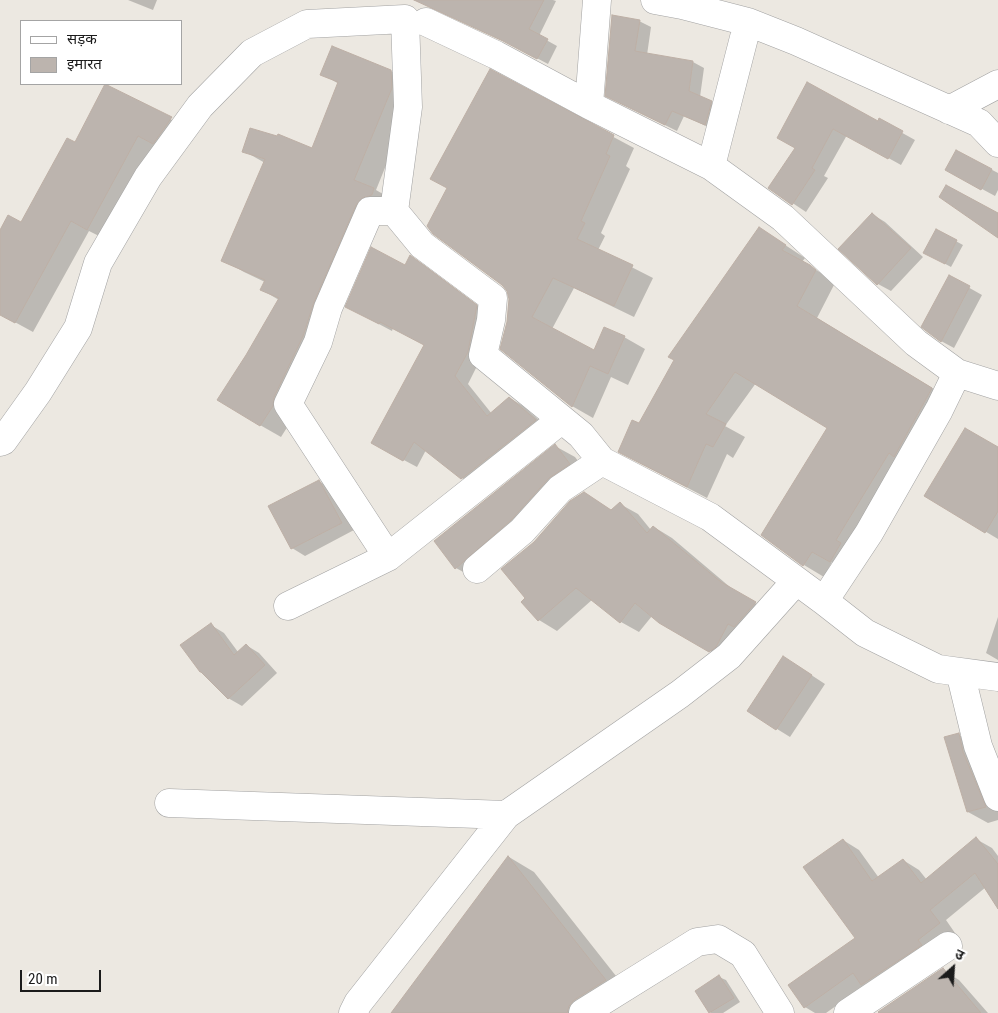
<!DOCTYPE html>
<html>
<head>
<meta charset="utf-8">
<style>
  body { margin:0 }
  #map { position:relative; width:998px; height:1013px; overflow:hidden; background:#ece8e1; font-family:"Roboto Condensed","Noto Sans Devanagari",sans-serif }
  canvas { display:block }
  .legend { position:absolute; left:20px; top:20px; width:162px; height:65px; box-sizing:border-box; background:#fff; border:1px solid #a4a4a4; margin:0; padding:6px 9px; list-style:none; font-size:15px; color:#1b1b1b }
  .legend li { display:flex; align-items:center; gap:10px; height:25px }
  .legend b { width:25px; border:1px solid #a4a4a4 }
  .north { position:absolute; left:928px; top:943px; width:50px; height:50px; -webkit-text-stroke:4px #fff; paint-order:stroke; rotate:26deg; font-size:14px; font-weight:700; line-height:20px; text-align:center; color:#1b1b1b }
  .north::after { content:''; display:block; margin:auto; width:18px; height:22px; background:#1b1b1b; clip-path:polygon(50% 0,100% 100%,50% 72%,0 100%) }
  .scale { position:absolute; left:20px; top:970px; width:81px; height:22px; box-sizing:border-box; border:2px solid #1b1b1b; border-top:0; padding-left:6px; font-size:15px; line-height:18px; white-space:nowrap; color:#1b1b1b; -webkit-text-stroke:4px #fff; paint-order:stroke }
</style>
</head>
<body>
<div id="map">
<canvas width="998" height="1013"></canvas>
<ul class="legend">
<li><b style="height:6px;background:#fff"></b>सड़क</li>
<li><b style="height:14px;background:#bcb4ae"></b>इमारत</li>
</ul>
<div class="north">उ</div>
<div class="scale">20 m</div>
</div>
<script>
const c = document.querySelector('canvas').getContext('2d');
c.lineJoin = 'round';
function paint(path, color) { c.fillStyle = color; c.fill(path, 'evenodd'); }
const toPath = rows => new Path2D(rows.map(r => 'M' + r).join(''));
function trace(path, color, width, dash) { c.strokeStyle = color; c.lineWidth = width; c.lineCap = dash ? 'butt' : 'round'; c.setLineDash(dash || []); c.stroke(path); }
const shadow = toPath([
  [128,0,157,0,153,10],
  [446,0,553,0,556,1,539,36,557,46,548,64,514,46],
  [639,21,651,27,647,55,693,62,704,68,700,97,722,109,717,131,684,116,677,131,618,102],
  [391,71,412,84,412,101,376,190,395,201,383,209,293,418,281,437,260,425,279,300,262,290,265,282,244,272,223,260,265,163,244,151,312,150,339,84,322,74],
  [490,71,634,148,626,166,630,169,601,233,605,236,598,250,653,278,634,317,574,288,552,329,594,352,624,337,645,349,628,385,611,377,593,418,572,406,502,349,508,322,510,299,508,291,449,188],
  [808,84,878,122,879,120,915,140,901,165,847,135,824,176,828,178,806,212,770,188,797,148],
  [106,85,189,129,105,239,89,231,33,332,0,314,0,233,21,224,75,144],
  [956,151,998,173,998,190,995,196,960,177],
  [872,214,885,222,923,257,891,291,878,284],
  [759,228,805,258,802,262,830,278,835,283,817,318,952,400,850,573,832,562,824,577,804,565,829,428,756,383,725,426,745,437,733,458,727,454,707,498,640,463,639,425],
  [937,231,963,245,951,267,925,253],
  [411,257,424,265,489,314,480,360,468,384,492,414,510,398,523,406,548,428,475,486,462,478,426,450,417,467,385,450,425,345,393,328,392,331,360,314,406,267],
  [950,277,982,295,954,348,941,341],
  [555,446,575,457,589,475,476,579,456,568],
  [998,448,998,539,926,496],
  [319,481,332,489,354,530,305,556,292,548],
  [620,504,638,514,651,530,654,527,672,538,737,593,773,613,728,661,659,622,652,616,639,632,621,622,593,599,557,631,539,620,523,602],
  [998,617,998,660,986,653],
  [211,625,224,633,238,652,246,645,259,653,277,673,242,706,228,698],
  [796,665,825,684,790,737,748,711],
  [959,735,978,746,998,800,998,820,988,823,968,812],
  [976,839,992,848,998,856,998,900,986,887,946,920,955,933,933,949,864,986,826,1013,815,1013,805,1007,790,985,856,938,843,840,859,850,879,878,903,860,919,870,927,880],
  [509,857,534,872,631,995,602,1013,392,1013],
  [943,970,959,980,988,1013,878,1013],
  [719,977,726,980,740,1002,723,1013,711,1013,697,992]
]);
const building = toPath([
  [414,0,544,0,529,29,548,39,537,59,503,41,414,0],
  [612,15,640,20,635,51,693,61,689,91,712,101,705,125,672,111,665,125,605,96,612,15],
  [332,46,391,70,392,88,354,180,374,188,372,195,362,198,356,205,314,302,303,336,274,397,273,406,260,426,217,400,246,355,279,298,260,290,265,280,221,261,265,159,242,152,250,128,277,136,278,134,312,148,338,82,320,75,332,46],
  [490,69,614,135,606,154,610,156,581,221,585,223,577,239,633,265,614,306,553,278,532,317,594,350,604,327,625,336,608,374,590,366,572,407,500,349,507,322,509,299,507,291,502,285,433,234,427,226,447,188,430,179,490,69],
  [807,82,878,121,879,118,903,131,888,159,833,129,812,168,815,170,792,205,768,188,795,148,777,138,807,82],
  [105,84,172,117,153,144,138,136,87,230,71,221,15,323,0,315,0,230,8,215,21,222,67,138,75,142,105,84],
  [956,150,992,169,981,190,945,170,956,150],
  [946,185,998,213,998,238,939,197,946,185],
  [872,213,911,248,877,285,838,249,872,213],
  [759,227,786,245,782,250,810,265,816,270,797,306,932,388,894,457,889,453,836,540,841,543,830,562,812,552,803,566,761,535,827,428,735,372,706,414,726,424,713,447,706,444,687,487,618,452,632,420,639,423,674,360,668,357,759,227],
  [936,229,957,240,945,264,923,253,936,229],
  [371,247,405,265,410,255,477,305,468,352,455,376,487,416,509,397,536,420,461,479,414,442,403,461,371,443,424,345,380,322,379,324,345,307,371,247],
  [949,275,970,286,941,342,921,327,949,275],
  [965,428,998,447,998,511,985,533,924,496,965,428],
  [555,444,570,464,549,478,511,520,455,569,434,541,555,444],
  [319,480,342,523,291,549,268,506,319,480],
  [584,492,611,510,620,502,647,533,653,526,721,582,756,602,734,627,728,624,716,647,709,652,659,623,635,603,620,623,576,588,538,621,521,602,525,598,501,569,534,542,570,501,584,492],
  [211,623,234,655,246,644,265,665,228,699,201,672,200,672,180,645,211,623],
  [783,656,812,675,776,730,747,711,783,656],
  [959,733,963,752,986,807,967,812,944,737,959,733],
  [976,837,998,864,998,909,975,873,930,910,940,923,918,940,922,945,861,985,853,973,804,1008,788,985,855,938,803,867,843,839,872,881,903,859,921,883,976,837],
  [508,856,606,980,574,1000,569,1006,567,1013,391,1013,508,856],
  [943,968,981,1013,879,1013,878,1012,943,968],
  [719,975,734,998,709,1013,695,991,719,975]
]);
const minor = toPath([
  [655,0,682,5,748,22,796,41,979,123,998,143],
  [426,22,496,55,589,105,711,166],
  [748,22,711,166,783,218,916,343,957,373,998,386],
  [589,105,597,0],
  [949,110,998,84],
  [0,442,3,441,38,392,78,328,98,263,148,177,200,106,252,53,307,24,405,19,408,107,394,211,422,245,493,298,491,320,483,355,581,435,602,461,710,517,824,601,865,633,938,669,998,677],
  [388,557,288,404,318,342,328,308,370,211,394,211],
  [477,569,522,531,560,489,602,461],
  [824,601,869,533,939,410,957,373],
  [288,606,388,557,561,420],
  [960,672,978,746,998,797],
  [169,803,506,815,680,694,729,656,796,581],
  [353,1013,358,1003,506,815],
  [583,1013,697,942,718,939,743,954,780,1013],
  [848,1013,948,946]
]);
paint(shadow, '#0003');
paint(building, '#bcb4ae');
trace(building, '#bdafa5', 1);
trace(minor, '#a2a2a2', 29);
trace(minor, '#fff', 28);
</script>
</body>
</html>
